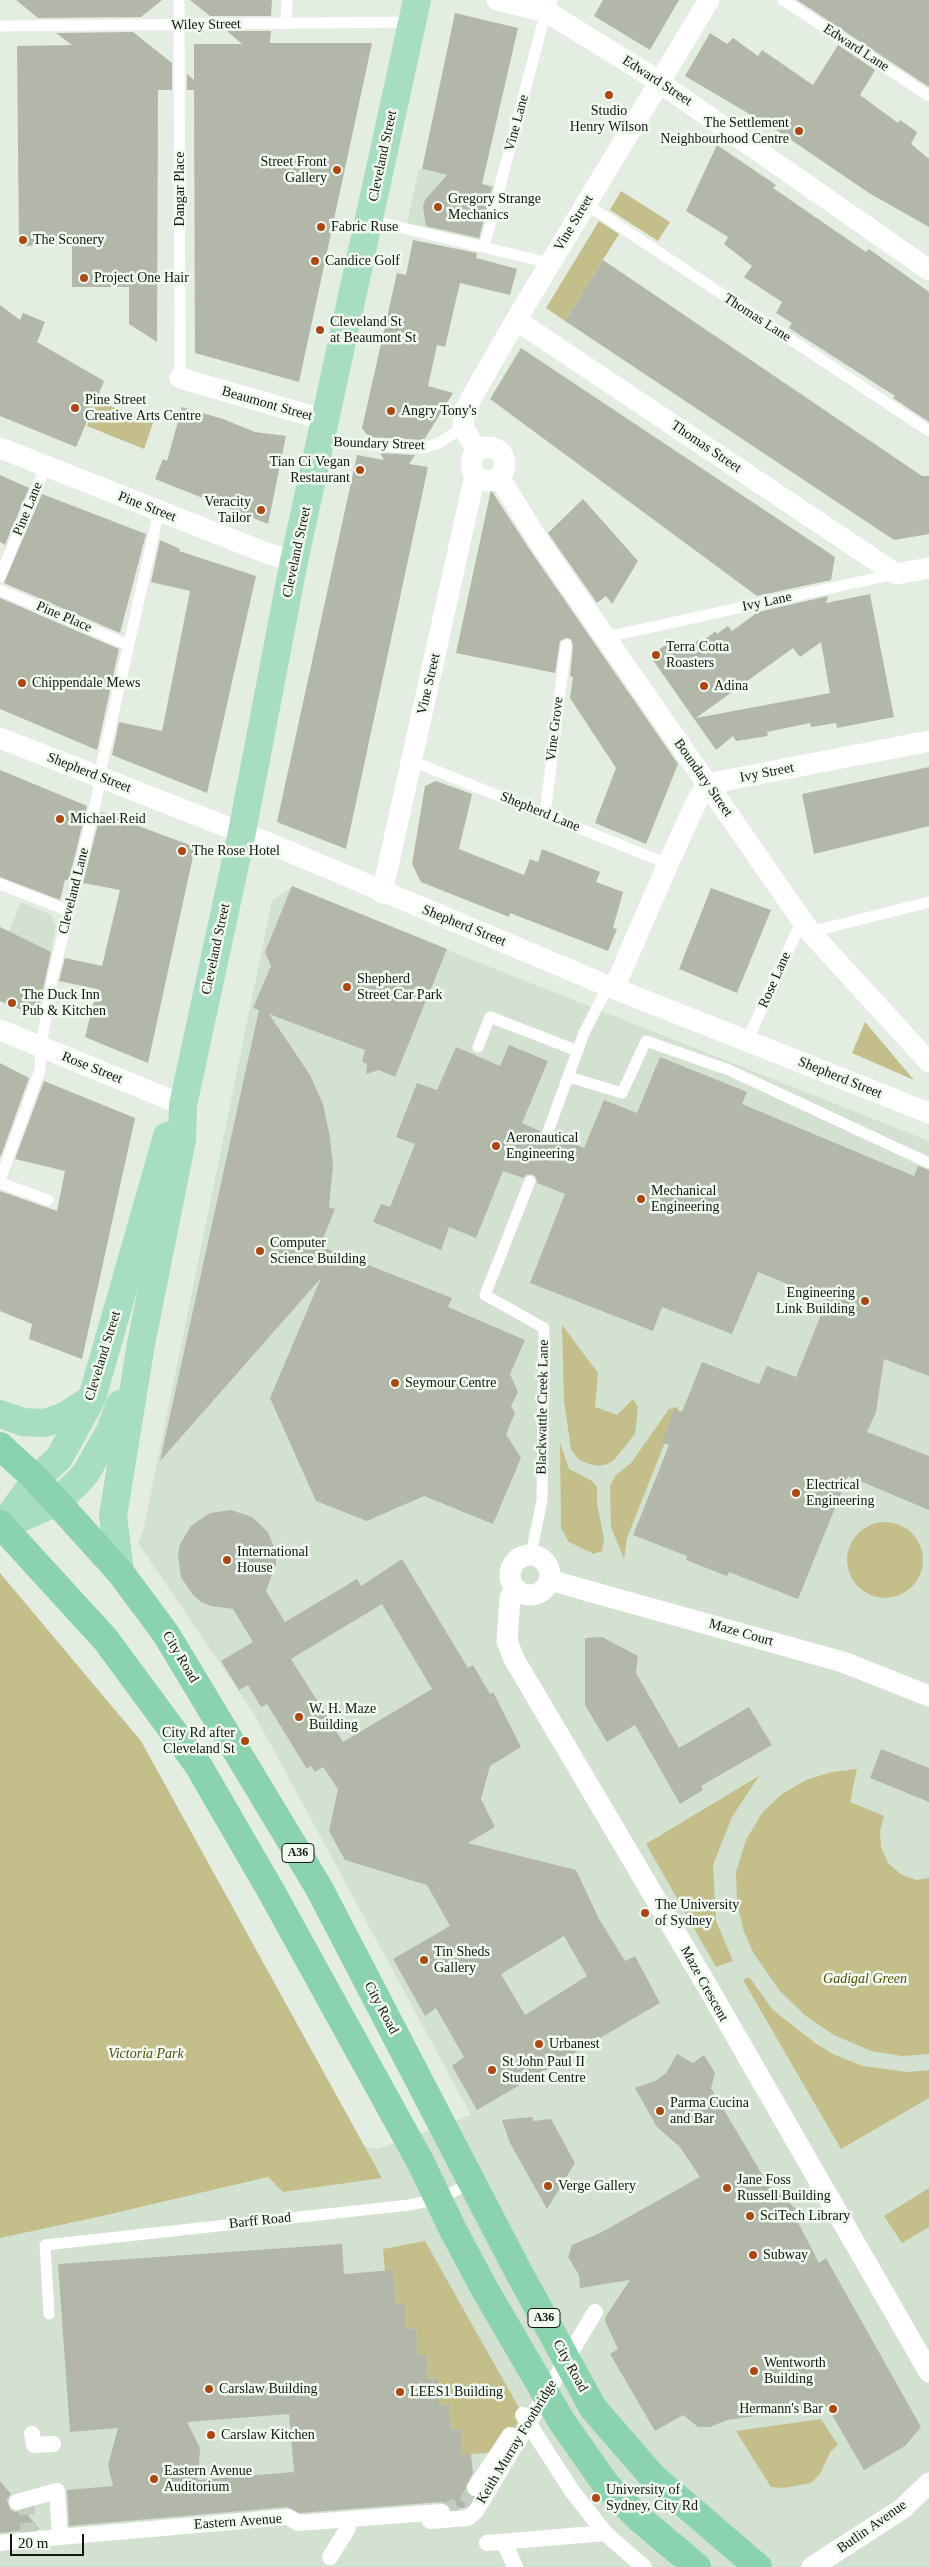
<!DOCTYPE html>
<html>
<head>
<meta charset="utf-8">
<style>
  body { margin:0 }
  #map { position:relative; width:929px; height:2567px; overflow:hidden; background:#e3ede1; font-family:"Times New Roman",serif }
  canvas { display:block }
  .scale { position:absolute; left:10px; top:2534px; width:74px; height:22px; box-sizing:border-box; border:2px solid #131612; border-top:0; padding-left:6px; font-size:15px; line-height:18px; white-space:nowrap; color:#131612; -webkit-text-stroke:4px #f0faef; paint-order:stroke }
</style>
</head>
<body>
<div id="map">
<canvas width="929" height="2567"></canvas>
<div class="scale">20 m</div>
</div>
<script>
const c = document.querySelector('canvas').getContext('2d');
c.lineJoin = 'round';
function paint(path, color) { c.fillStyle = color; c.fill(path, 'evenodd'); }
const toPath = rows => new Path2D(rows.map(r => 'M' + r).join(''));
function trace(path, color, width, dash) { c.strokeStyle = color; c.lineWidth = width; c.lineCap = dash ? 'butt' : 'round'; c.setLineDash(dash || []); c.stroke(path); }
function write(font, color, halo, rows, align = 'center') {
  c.font = font + ' "Times New Roman",serif'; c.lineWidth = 5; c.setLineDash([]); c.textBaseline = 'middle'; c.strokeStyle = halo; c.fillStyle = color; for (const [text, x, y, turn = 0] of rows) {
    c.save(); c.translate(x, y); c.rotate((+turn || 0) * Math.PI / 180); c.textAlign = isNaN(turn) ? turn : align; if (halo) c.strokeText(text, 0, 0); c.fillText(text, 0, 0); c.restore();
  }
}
const built = toPath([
  [419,169,495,186,480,239,407,223],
  [291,888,929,1141,929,2567,0,2567,0,2232,52,2226,269,2177,357,2145,378,2149,471,2115,253,1712,138,1543,144,1527,272,900],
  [21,902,51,915,56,926,39,1017,0,1001,0,953]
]);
const green = toPath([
  [621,191,670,222,658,241,610,210],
  [599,221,619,234,565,321,546,308],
  [97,401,153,423,144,449,87,426],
  [865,1022,914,1080,852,1053],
  [562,1325,598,1373,595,1407,617,1415,633,1399,638,1407,635,1434,614,1460,608,1464,598,1466,589,1464,579,1460,571,1449,564,1401],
  [679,1407,627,1538,624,1559,611,1527,610,1486,616,1475,631,1463,669,1409],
  [560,1443,569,1469,592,1481,597,1487,597,1504,604,1538,602,1551,594,1554,569,1542,561,1528],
  '847 1560a38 38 0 1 1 76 0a38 38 0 1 1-76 0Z',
  [0,1573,141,1741,382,2178,283,2192,268,2177,102,2216,0,2238],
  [857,1769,850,1802,884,1816,880,1832,881,1847,888,1863,902,1875,917,1880,929,1878,929,2054,902,2056,871,2051,834,2035,806,2016,780,1991,754,1954,744,1932,737,1903,736,1872,746,1840,762,1813,782,1794,806,1780,832,1772],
  [759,1776,732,1817,713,1865,716,1921,733,1961,716,1967,646,1844],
  [749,1977,773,2010,815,2043,835,2055,863,2066,908,2072,929,2070,929,2098,841,2149,743,1980],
  [929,2188,929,2227,902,2243,884,2216],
  [425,2241,523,2415,497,2453,462,2454,461,2429,451,2430,449,2404,440,2405,438,2378,428,2379,426,2354,418,2354,416,2328,406,2329,405,2303,396,2304,393,2271,385,2271,383,2249],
  [821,2419,838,2445,830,2452,820,2474,811,2483,784,2488,771,2487,736,2431]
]);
const building = toPath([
  [16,0,162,0,141,17,38,18],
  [190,0,272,0,271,16,210,16],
  [603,0,679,0,650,50,594,16],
  [797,0,929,0,929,87],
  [455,13,518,28,482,184,492,187,479,238,426,226,423,207,425,200,447,175,422,169],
  [227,31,271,31,270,43,372,43,299,382,195,353,194,90,187,90,187,74,194,80,194,44,242,44],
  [133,32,172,63,172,90,158,90,157,342,129,324,129,287,72,287,72,245,19,246,17,46,72,45,56,33],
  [710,33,727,44,733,38,758,56,762,50,813,85,838,45,875,70,860,95,898,123,900,120,917,132,911,144,929,159,929,227,869,193,778,131,685,76],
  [717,145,776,185,773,188,866,252,869,249,929,292,929,422,893,398,895,396,789,328,792,323,776,313,782,302,744,277,752,266,724,244,728,237,686,211],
  [413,240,477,253,476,258,517,269,510,295,460,283,445,347,437,345,428,386,453,393,424,440,369,437,362,428,397,273,406,275],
  [603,260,922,476,929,476,929,534,894,540,565,321],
  [0,305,20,320,23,313,45,322,37,342,104,381,76,447,0,416],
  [521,348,835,557,831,580,757,596,490,399],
  [182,407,223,419,255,432,286,436,268,524,155,479,163,459,167,461],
  [380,453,415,455,409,464,428,467,346,849,277,822,357,455,384,460],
  [0,475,29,488,5,545,0,542],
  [491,490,530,550,678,764,646,844,595,823,616,768,570,698,573,677,570,676,573,646,571,639,566,638,560,641,555,673,456,653],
  [42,494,146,534,120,633,4,583],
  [583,499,638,561,612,604,606,596,597,603,548,533],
  [160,540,180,549,179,551,256,576,207,793,112,755,119,722,162,731,190,591,151,582],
  [870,594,894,717,837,728,836,723,811,727,810,723,767,732,768,736,736,741,733,736,716,750,650,656,675,638,684,650,698,640,700,643,716,631,717,634,728,626,732,631,758,612,828,596,826,603],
  [821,642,830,693,696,718,793,648,800,657],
  [0,598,119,649,97,750,0,709],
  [929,767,929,826,814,854,802,794],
  [0,770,87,806,69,880,65,880,60,900,0,877],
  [436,781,472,794,459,849,524,875,530,859,538,862,542,849,600,872,596,882,623,892,613,928,617,929,608,951,510,913,509,917,421,882,412,864,425,786],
  [101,812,195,847,148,1063,85,1037,97,989,59,981,65,958,102,966,120,890,83,883],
  [292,886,447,949,395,1077,379,1070,366,1074,367,1064,362,1062,365,1050,269,1014,310,1075,323,1104,330,1137,333,1166,329,1207,335,1209,320,1246,452,1298,448,1307,525,1340,510,1374,518,1392,511,1406,515,1413,506,1434,521,1458,493,1524,424,1496,367,1521,316,1501,270,1398,321,1278,160,1461,259,1010,253,1008,271,966,265,952],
  [711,888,771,910,737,993,679,969],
  [0,927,51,952,37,1016,0,1001],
  [509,1045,548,1061,522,1123,540,1131,540,1136,545,1141,551,1140,554,1136,584,1148,604,1100,637,1113,660,1057,747,1092,742,1104,914,1176,918,1166,929,1170,929,1376,884,1359,876,1412,867,1432,929,1456,929,1510,848,1476,798,1599,729,1572,727,1576,686,1560,687,1556,633,1535,669,1445,662,1442,674,1409,682,1412,702,1362,759,1384,767,1366,796,1377,827,1300,758,1272,732,1334,662,1307,653,1331,530,1283,565,1194,537,1183,536,1177,532,1174,526,1175,523,1178,503,1171,476,1238,449,1227,441,1250,373,1222,381,1204,390,1207,415,1144,396,1137,417,1083,437,1090,456,1047,500,1066],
  [0,1063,29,1078,1,1156,0,1156],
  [44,1081,135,1118,82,1359,29,1339,32,1324,0,1311,0,1191,57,1211,65,1171,15,1159],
  [231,1510,252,1517,268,1532,276,1553,276,1564,266,1591,285,1622,357,1579,361,1586,402,1559,468,1668,473,1665,490,1694,493,1692,521,1747,490,1766,481,1799,495,1827,468,1843,576,1870,599,1919,625,1961,635,1956,660,2003,477,2110,452,2066,464,2057,436,2008,425,2016,393,1959,450,1926,427,1885,345,1860,329,1831,338,1789,323,1767,315,1772,311,1766,307,1769,267,1704,261,1707,248,1685,239,1690,221,1661,253,1642,233,1609,211,1606,201,1602,193,1595,181,1577,178,1555,180,1544,191,1526,210,1513],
  [382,1604,432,1689,343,1742,291,1659],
  [564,1936,587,1976,525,2015,501,1974],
  [602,1637,638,1656,636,1673,679,1748,749,1707,772,1745,701,1786,703,1790,680,1804,635,1725,607,1742,585,1705,585,1638],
  [881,1749,929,1768,929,1802,870,1778],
  [677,2054,693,2063,704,2055,715,2073,711,2088,766,2181,801,2214,795,2217,819,2263,826,2258,921,2427,905,2446,864,2470,827,2406,727,2420,710,2427,698,2427,683,2415,655,2431,610,2354,618,2349,605,2321,606,2316,630,2280,580,2288,579,2275,568,2257,572,2245,600,2233,700,2177,680,2147,657,2127,635,2088,657,2080,666,2073],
  [532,2117,534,2121,551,2119,575,2163,547,2209,510,2143,502,2120],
  [342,2244,344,2274,393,2270,396,2304,405,2303,406,2329,416,2328,418,2354,426,2354,428,2379,438,2378,440,2405,449,2404,451,2430,461,2429,462,2454,471,2454,473,2473,465,2488,466,2493,472,2497,468,2505,464,2508,451,2509,447,2503,441,2502,300,2513,287,2507,69,2526,67,2490,113,2486,108,2465,118,2428,70,2432,58,2264],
  [289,2414,294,2472,198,2480,200,2448,187,2422],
  [0,2481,11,2494,7,2500,10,2509,15,2512,24,2510,39,2529,0,2533]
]);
const pedestrianTunnel = toPath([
  [26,2499,29,2541],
  [442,2512,466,2503,475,2488]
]);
const service = toPath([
  [179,0,180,378],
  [783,0,929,96],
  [286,24,287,0],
  [0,26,412,22],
  [586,204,929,431],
  [369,220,550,263],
  [484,247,542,26,552,0],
  [320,442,423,448,439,443,463,427],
  [0,577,45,468],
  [0,590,128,645],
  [606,637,895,574],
  [412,761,668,864],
  [545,814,566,645],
  [0,884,69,911],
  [810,932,929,902],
  [747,1041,802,920],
  [478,1047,490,1017,578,1051],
  [569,1077,622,1093,646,1041,729,1070,929,1163],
  [547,1134,584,1033,608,986],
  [0,1180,40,1070,41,1047,52,980,97,796,102,763,159,511],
  [530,1181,485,1295,544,1328,542,1500,531,1554],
  [0,1183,48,1200],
  [49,2314,45,2245,409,2205,438,2199,472,2183]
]);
const pedestrian = toPath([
  [523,2415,572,2491,605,2533,644,2567],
  [32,2434,34,2445,53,2444],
  [475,2488,510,2435],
  [17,2502,57,2491,60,2537,288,2517,298,2523,442,2512],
  [430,2521,468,2518,476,2511,595,2312],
  [504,2542,515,2567],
  [0,2543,60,2537],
  [487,2543,605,2533],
  [330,2557,348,2528]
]);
const minor = toPath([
  [497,0,547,12,649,75,929,270],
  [516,320,896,574,929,568],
  [180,378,325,420],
  '471 464a17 17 0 1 1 34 0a17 17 0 1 1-34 0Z',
  [0,448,269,554,294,561],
  [477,451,463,427,464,413,469,402,516,320,709,0],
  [499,477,540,543,810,932,929,1062],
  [0,738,271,844,608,986,929,1113],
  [382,893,475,475],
  [614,988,668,864,695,805,707,784,929,741],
  [0,1030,183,1105],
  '510 1575a20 20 0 1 1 40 0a20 20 0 1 1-40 0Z',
  [549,1580,843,1662,929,1696],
  [516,1589,510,1598,507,1641,514,1659,710,1991,929,2372],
  [812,2567,902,2509,929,2483]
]);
const primary = toPath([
  [0,1414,23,1422,45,1423,65,1416,91,1399],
  [2,1526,36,1479,59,1458,92,1398,167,1136],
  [3,1526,57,1502,79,1481,86,1473,110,1431,120,1404],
  [120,1572,113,1516,141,1344,182,1140,183,1105,242,832,294,561,417,0]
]);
const trunk = toPath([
  [0,1446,36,1479,120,1572,166,1634,319,1888,518,2271,593,2408,652,2476,758,2567],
  [0,1524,106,1640,198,1765,271,1891,421,2163,453,2230,484,2288,562,2422,607,2486,640,2519,697,2567]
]);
const markers = [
  [609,95,5,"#ac4816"],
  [799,131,5,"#ac4816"],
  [337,170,5,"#ac4816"],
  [438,207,5,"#ac4816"],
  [321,227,5,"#ac4816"],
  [23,240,5,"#ac4816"],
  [315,261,5,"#ac4816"],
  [84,278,5,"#ac4816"],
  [320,330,5,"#ac4816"],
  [75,408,5,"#ac4816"],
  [391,411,5,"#ac4816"],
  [360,470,5,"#ac4816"],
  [261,510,5,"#ac4816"],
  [656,655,5,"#ac4816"],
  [22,683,5,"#ac4816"],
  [704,686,5,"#ac4816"],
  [60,819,5,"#ac4816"],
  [182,851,5,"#ac4816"],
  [347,987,5,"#ac4816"],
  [12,1003,5,"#ac4816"],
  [496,1146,5,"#ac4816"],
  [641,1199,5,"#ac4816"],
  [260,1251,5,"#ac4816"],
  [865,1301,5,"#ac4816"],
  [395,1383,5,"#ac4816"],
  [796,1493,5,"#ac4816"],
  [227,1560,5,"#ac4816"],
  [299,1717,5,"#ac4816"],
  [245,1741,5,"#ac4816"],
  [645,1913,5,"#ac4816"],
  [424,1960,5,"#ac4816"],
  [539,2044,5,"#ac4816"],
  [492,2070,5,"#ac4816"],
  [660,2111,5,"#ac4816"],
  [548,2186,5,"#ac4816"],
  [727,2188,5,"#ac4816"],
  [750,2216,5,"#ac4816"],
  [753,2255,5,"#ac4816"],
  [754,2371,5,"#ac4816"],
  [209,2389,5,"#ac4816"],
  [400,2392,5,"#ac4816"],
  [833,2409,5,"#ac4816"],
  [211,2435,5,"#ac4816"],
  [154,2479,5,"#ac4816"],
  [596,2498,5,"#ac4816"]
];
const shields = [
  [298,1853,32],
  [544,2318,32]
];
const shieldNames = [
  ["A36",298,1853],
  ["A36",544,2318]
];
const streetNames = [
  ["Wiley Street",206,25,-1],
  ["Edward Lane",856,48,33],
  ["Edward Street",657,81,33],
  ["Vine Lane",517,123,-75],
  ["Cleveland Street",383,156,-78],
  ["Dangar Place",180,189,-90],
  ["Vine Street",574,223,-59],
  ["Thomas Lane",757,318,33],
  ["Beaumont Street",267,404,16],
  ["Boundary Street",379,444,2],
  ["Thomas Street",706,447,34],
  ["Pine Street",147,507,21],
  ["Pine Lane",28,509,-68],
  ["Cleveland Street",297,552,-78],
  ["Ivy Lane",767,602,-12],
  ["Pine Place",64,617,23],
  ["Vine Street",429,684,-77],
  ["Vine Grove",555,729,-83],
  ["Shepherd Street",89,773,21],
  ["Ivy Street",767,773,-11],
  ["Boundary Street",703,778,55],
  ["Shepherd Lane",540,812,22],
  ["Cleveland Lane",74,891,-76],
  ["Shepherd Street",464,926,22],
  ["Cleveland Street",216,949,-78],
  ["Rose Lane",775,980,-66],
  ["Rose Street",92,1068,22],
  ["Shepherd Street",840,1078,22],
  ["Cleveland Street",103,1356,-73],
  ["Blackwattle Creek Lane",543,1407,-89],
  ["Maze Court",741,1633,16],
  ["City Road",180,1657,59],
  ["Maze Crescent",704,1984,61],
  ["City Road",381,2008,62],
  ["Barff Road",260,2221,-6],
  ["City Road",570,2366,61],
  ["Keith Murray Footbridge",517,2442,-59],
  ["Eastern Avenue",238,2522,-4],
  ["Butlin Avenue",872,2527,-35]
];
const poiNames = [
  ["Studio",609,111,"center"],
  ["Henry Wilson",609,127,"center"],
  ["The Settlement",789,123,"right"],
  ["Neighbourhood Centre",789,139,"right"],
  ["Street Front",327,162,"right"],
  ["Gallery",327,178,"right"],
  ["Gregory Strange",448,199],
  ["Mechanics",448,215],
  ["Fabric Ruse",331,227],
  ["The Sconery",33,240],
  ["Candice Golf",325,261],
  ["Project One Hair",94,278],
  ["Cleveland St",330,322],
  ["at Beaumont St",330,338],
  ["Pine Street",85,400],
  ["Creative Arts Centre",85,416],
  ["Angry Tony's",401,411],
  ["Tian Ci Vegan",350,462,"right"],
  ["Restaurant",350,478,"right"],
  ["Veracity",251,502,"right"],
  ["Tailor",251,518,"right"],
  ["Terra Cotta",666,647],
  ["Roasters",666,663],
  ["Chippendale Mews",32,683],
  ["Adina",714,686],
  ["Michael Reid",70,819],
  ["The Rose Hotel",192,851],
  ["Shepherd",357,979],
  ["Street Car Park",357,995],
  ["The Duck Inn",22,995],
  ["Pub & Kitchen",22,1011],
  ["Aeronautical",506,1138],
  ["Engineering",506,1154],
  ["Mechanical",651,1191],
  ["Engineering",651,1207],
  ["Computer",270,1243],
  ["Science Building",270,1259],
  ["Engineering",855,1293,"right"],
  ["Link Building",855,1309,"right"],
  ["Seymour Centre",405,1383],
  ["Electrical",806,1485],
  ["Engineering",806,1501],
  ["International",237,1552],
  ["House",237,1568],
  ["W. H. Maze",309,1709],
  ["Building",309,1725],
  ["City Rd after",235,1733,"right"],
  ["Cleveland St",235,1749,"right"],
  ["The University",655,1905],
  ["of Sydney",655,1921],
  ["Tin Sheds",434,1952],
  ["Gallery",434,1968],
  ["Urbanest",549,2044],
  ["St John Paul II",502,2062],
  ["Student Centre",502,2078],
  ["Parma Cucina",670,2103],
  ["and Bar",670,2119],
  ["Jane Foss",737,2180],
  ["Russell Building",737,2196],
  ["Verge Gallery",558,2186],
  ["SciTech Library",760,2216],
  ["Subway",763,2255],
  ["Wentworth",764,2363],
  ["Building",764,2379],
  ["Carslaw Building",219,2389],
  ["LEES1 Building",410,2392],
  ["Hermann's Bar",823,2409,"right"],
  ["Carslaw Kitchen",221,2435],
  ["Eastern Avenue",164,2471],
  ["Auditorium",164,2487],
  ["University of",606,2490],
  ["Sydney, City Rd",606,2506]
];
const parkNames = [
  ["Gadigal Green",865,1979],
  ["Victoria Park",146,2054]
];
paint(built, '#d3e2d0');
paint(green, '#c4be8b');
paint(building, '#b3b7aa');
trace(pedestrianTunnel, '#c4cdc2', 16, [16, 8]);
trace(service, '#fff', 11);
trace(pedestrian, '#fff', 16);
trace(minor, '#fff', 21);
trace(primary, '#a7dec2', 28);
trace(trunk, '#8ad3ae', 28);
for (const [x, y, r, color] of markers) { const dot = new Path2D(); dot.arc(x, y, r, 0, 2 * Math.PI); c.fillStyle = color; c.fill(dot); trace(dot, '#f0faef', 2); }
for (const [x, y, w] of shields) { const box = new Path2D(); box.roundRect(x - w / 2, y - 9.5, w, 19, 4); c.fillStyle = '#f0faef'; c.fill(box); trace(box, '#131612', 1); }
write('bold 12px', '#131612', null, shieldNames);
write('14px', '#131612', '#f0faef', streetNames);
write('14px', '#131612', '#f0faef', poiNames, 'left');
write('italic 14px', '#574f0a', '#f0faef', parkNames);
</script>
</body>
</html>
